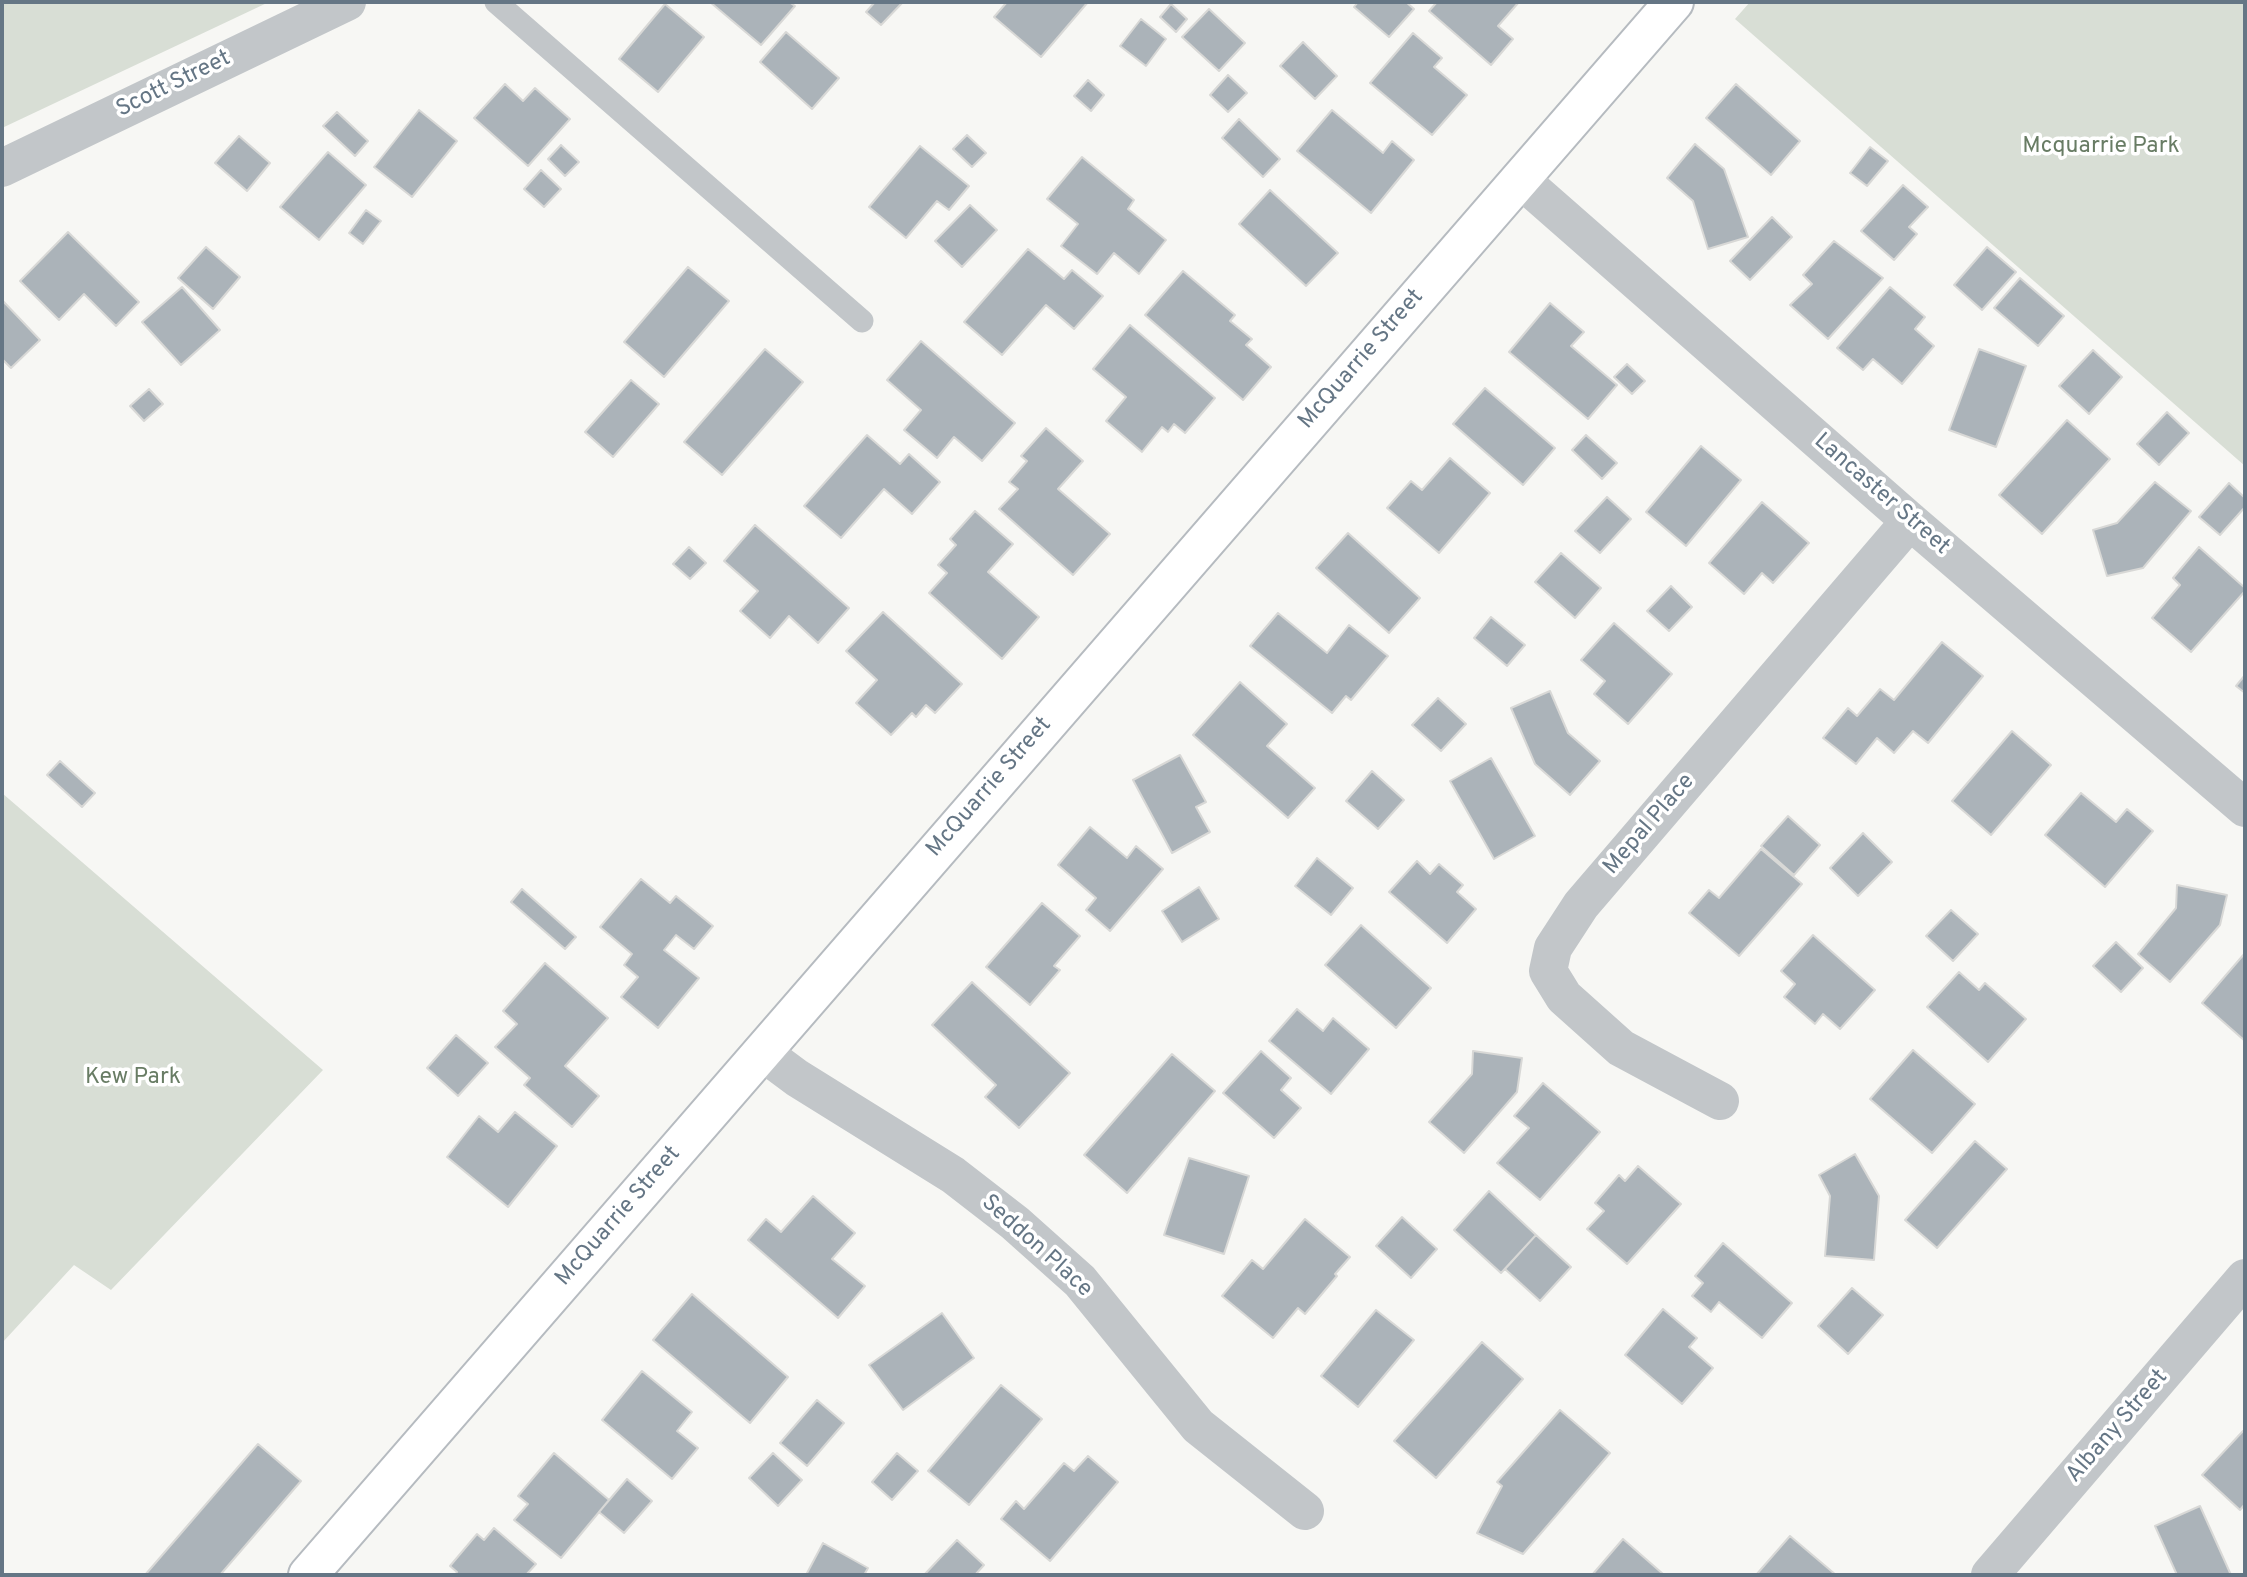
<!DOCTYPE html>
<html>
<head>
<meta charset="utf-8">
<style>
  body { margin:0 }
  #map { position:relative; width:2247px; height:1577px; overflow:hidden; background:#f7f7f4; font-family:Overpass,sans-serif }
  canvas { display:block }
  .frame { position:absolute; inset:0; border:4px solid #657685; pointer-events:none }
</style>
</head>
<body>
<div id="map">
<canvas width="2247" height="1577"></canvas>
<div class="frame"></div>
</div>
<script>
const c = document.querySelector('canvas').getContext('2d');
c.lineJoin = 'round';
function paint(path, color) { c.fillStyle = color; c.fill(path, 'evenodd'); }
const toPath = rows => new Path2D(rows.map(r => 'M' + r).join(''));
function trace(path, color, width, dash) { c.strokeStyle = color; c.lineWidth = width; c.lineCap = dash ? 'butt' : 'round'; c.setLineDash(dash || []); c.stroke(path); }
function write(font, color, halo, rows, align = 'center') {
  c.font = font + ' Overpass,sans-serif'; c.lineWidth = 7; c.setLineDash([]); c.textBaseline = 'middle'; c.strokeStyle = halo; c.fillStyle = color; for (const [text, x, y, turn = 0] of rows) {
    c.save(); c.translate(x, y); c.rotate((+turn || 0) * Math.PI / 180); c.textAlign = isNaN(turn) ? turn : align; if (halo) c.strokeText(text, 0, 0); c.fillText(text, 0, 0); c.restore();
  }
}
const green = toPath([
  [2,2,269,2,2,128],
  [1750,2,2245,2,2245,466,1735,19],
  [2,793,323,1070,111,1290,74,1265,2,1343]
]);
const building = toPath([
  [710,2,789,2,795,6,761,45,710,2],
  [875,2,903,2,881,25,866,12,875,2],
  [1007,2,1088,2,1041,57,994,17,1007,2],
  [1358,2,1406,2,1414,9,1389,37,1354,7,1358,2],
  [1437,2,1519,2,1498,26,1513,39,1491,65,1429,11,1437,2],
  [665,4,704,37,658,92,619,59,665,4],
  [1171,4,1187,19,1176,32,1160,17,1171,4],
  [1209,9,1245,43,1219,71,1182,37,1209,9],
  [1141,19,1166,39,1146,66,1120,46,1141,19],
  [786,32,839,78,812,109,760,62,786,32],
  [1413,33,1442,58,1434,67,1467,95,1432,135,1370,83,1413,33],
  [1303,42,1337,76,1315,99,1280,66,1303,42],
  [1228,75,1247,93,1228,112,1210,95,1228,75],
  [1088,80,1104,95,1091,111,1074,96,1088,80],
  [505,84,523,101,535,88,570,119,528,166,474,118,505,84],
  [1736,84,1800,141,1771,175,1706,118,1736,84],
  [419,110,457,141,412,197,374,167,419,110],
  [1332,110,1383,153,1392,141,1414,160,1371,213,1297,151,1332,110],
  [337,112,368,141,355,156,323,126,337,112],
  [1239,119,1280,159,1263,177,1222,138,1239,119],
  [967,135,986,153,972,167,953,149,967,135],
  [239,136,270,163,247,191,215,163,239,136],
  [1695,144,1724,169,1748,237,1708,249,1693,201,1667,178,1695,144],
  [561,145,579,162,565,176,548,159,561,145],
  [920,146,969,186,949,210,937,201,906,238,869,207,920,146],
  [1870,147,1888,161,1867,186,1850,173,1870,147],
  [328,152,366,185,319,240,280,207,328,152],
  [1082,157,1134,200,1128,209,1166,240,1139,274,1114,253,1097,274,1061,246,1078,224,1047,199,1082,157],
  [541,170,561,189,544,207,524,189,541,170],
  [1903,185,1928,207,1909,227,1917,234,1894,260,1861,231,1903,185],
  [1270,190,1338,253,1306,286,1239,224,1270,190],
  [970,205,997,230,962,267,935,241,970,205],
  [366,210,381,221,363,244,349,233,366,210],
  [1772,217,1792,237,1750,280,1730,261,1772,217],
  [68,232,139,302,116,326,84,294,59,320,20,281,68,232],
  [1834,241,1883,278,1828,339,1790,305,1812,284,1803,275,1834,241],
  [206,247,240,277,213,309,178,278,206,247],
  [1987,247,2016,272,1982,310,1954,285,1987,247],
  [1028,249,1064,279,1072,270,1103,296,1074,329,1046,305,1002,355,964,322,1028,249],
  [688,267,729,301,664,377,624,342,688,267],
  [1183,271,1235,315,1230,321,1252,339,1246,345,1271,367,1243,400,1145,315,1183,271],
  [2020,278,2064,316,2038,346,1994,308,2020,278],
  [182,287,220,330,181,365,142,322,182,287],
  [1890,287,1925,317,1915,329,1934,346,1902,384,1873,359,1863,370,1837,348,1890,287],
  [2,300,40,340,11,368,2,359,2,300],
  [1550,303,1584,332,1571,346,1617,385,1588,419,1509,352,1550,303],
  [1130,325,1215,398,1185,433,1174,424,1168,432,1162,427,1142,452,1106,421,1126,397,1093,369,1130,325],
  [921,341,1015,423,982,461,954,437,937,458,904,430,921,410,887,380,921,341],
  [765,349,803,382,722,475,684,442,765,349],
  [1979,349,2026,366,1996,447,1949,430,1979,349],
  [2093,350,2122,377,2089,414,2059,386,2093,350],
  [1627,364,1645,381,1632,394,1614,377,1627,364],
  [631,380,659,404,613,457,585,432,631,380],
  [1485,388,1555,448,1523,485,1453,424,1485,388],
  [149,389,163,404,144,421,130,406,149,389],
  [2167,412,2189,433,2159,465,2137,444,2167,412],
  [2067,420,2110,459,2042,534,1999,495,2067,420],
  [1046,428,1083,461,1058,489,1110,534,1073,575,999,509,1018,489,1009,482,1027,461,1021,456,1046,428],
  [867,435,900,464,909,454,940,482,912,514,884,489,841,538,804,506,867,435],
  [1586,435,1617,463,1602,479,1572,450,1586,435],
  [1701,446,1741,480,1686,546,1646,512,1701,446],
  [1450,458,1490,493,1439,553,1387,508,1411,481,1422,490,1450,458],
  [2155,482,2191,511,2143,568,2107,576,2093,530,2117,523,2155,482],
  [2229,483,2245,498,2245,507,2220,535,2199,517,2229,483],
  [1607,497,1631,519,1600,553,1575,531,1607,497],
  [1762,502,1809,543,1773,583,1762,573,1744,594,1709,563,1762,502],
  [975,511,1013,544,988,572,1039,617,1002,659,929,593,947,573,938,565,956,545,950,539,975,511],
  [755,525,849,608,818,643,789,616,770,638,740,611,758,591,724,561,755,525],
  [1348,533,1420,598,1389,633,1316,568,1348,533],
  [689,547,706,563,690,579,673,564,689,547],
  [2199,547,2245,588,2245,591,2191,652,2152,618,2180,585,2173,578,2199,547],
  [1561,553,1601,588,1575,618,1535,582,1561,553],
  [1671,586,1692,607,1669,631,1647,611,1671,586],
  [883,612,962,684,935,713,926,705,916,717,912,713,891,735,856,703,877,680,846,651,883,612],
  [1278,613,1327,653,1349,625,1388,656,1351,700,1346,696,1332,713,1250,646,1278,613],
  [1491,617,1525,645,1507,666,1474,638,1491,617],
  [1614,623,1672,674,1628,724,1594,694,1605,681,1581,660,1614,623],
  [1942,642,1983,676,1928,743,1913,731,1894,753,1877,738,1856,764,1823,738,1848,708,1857,716,1880,689,1894,700,1942,642],
  [2245,675,2245,693,2236,686,2245,675],
  [1240,682,1287,724,1267,746,1315,788,1288,818,1193,735,1240,682],
  [1550,691,1568,733,1600,761,1570,795,1535,764,1511,708,1550,691],
  [1438,698,1466,724,1441,751,1412,725,1438,698],
  [2012,731,2051,765,1991,835,1952,801,2012,731],
  [1180,755,1206,802,1196,807,1210,832,1172,853,1133,780,1180,755],
  [1491,758,1535,836,1494,859,1450,781,1491,758],
  [60,761,95,793,82,807,47,775,60,761],
  [1372,771,1404,800,1378,829,1346,801,1372,771],
  [2081,793,2116,822,2127,809,2153,831,2105,887,2045,835,2081,793],
  [1788,816,1820,845,1794,875,1761,846,1788,816],
  [1090,827,1127,858,1136,846,1163,869,1110,931,1086,910,1096,898,1058,865,1090,827],
  [1863,833,1892,862,1858,896,1830,868,1863,833],
  [1761,849,1802,884,1739,956,1689,913,1709,890,1719,898,1761,849],
  [1317,858,1353,888,1331,915,1295,886,1317,858],
  [1417,861,1430,874,1439,864,1463,885,1457,892,1476,909,1447,943,1389,892,1417,861],
  [641,879,670,903,676,896,713,926,694,949,676,935,664,950,699,978,658,1028,621,997,638,977,624,965,632,954,600,927,641,879],
  [2177,885,2227,895,2220,925,2170,982,2138,954,2176,908,2177,885],
  [1199,887,1219,919,1182,942,1162,911,1199,887],
  [522,889,576,937,565,949,511,902,522,889],
  [1042,903,1080,936,1054,966,1060,970,1030,1005,986,967,1042,903],
  [1951,910,1978,934,1953,961,1926,936,1951,910],
  [1361,925,1431,988,1396,1028,1325,965,1361,925],
  [1813,935,1875,990,1840,1029,1823,1014,1815,1024,1784,997,1795,984,1781,971,1813,935],
  [2116,942,2143,968,2121,992,2093,966,2116,942],
  [2245,953,2245,1041,2202,1003,2245,953],
  [545,963,608,1018,565,1066,599,1096,572,1127,524,1085,530,1078,495,1047,517,1024,503,1011,545,963],
  [1959,972,1979,990,1985,983,2026,1019,1988,1062,1927,1007,1959,972],
  [972,982,1070,1073,1019,1128,985,1097,996,1085,932,1025,972,982],
  [1297,1009,1323,1031,1333,1018,1369,1049,1331,1094,1269,1041,1297,1009],
  [456,1035,488,1063,458,1096,427,1068,456,1035],
  [1913,1050,1975,1104,1932,1153,1870,1099,1913,1050],
  [1261,1051,1291,1078,1281,1090,1301,1108,1274,1138,1223,1093,1261,1051],
  [1473,1051,1522,1058,1517,1092,1464,1153,1429,1122,1472,1074,1473,1051],
  [1172,1054,1215,1091,1127,1193,1084,1155,1172,1054],
  [1543,1083,1600,1132,1540,1200,1497,1163,1529,1128,1514,1116,1543,1083],
  [515,1112,557,1146,508,1207,447,1157,479,1116,498,1132,515,1112],
  [1975,1141,2007,1169,1937,1248,1905,1220,1975,1141],
  [1855,1154,1879,1196,1874,1260,1825,1256,1830,1196,1819,1175,1855,1154],
  [1189,1158,1249,1176,1224,1254,1164,1235,1189,1158],
  [1638,1166,1681,1204,1627,1264,1587,1229,1604,1211,1595,1203,1619,1175,1625,1181,1638,1166],
  [1489,1191,1536,1235,1501,1273,1454,1230,1489,1191],
  [813,1196,855,1233,832,1259,865,1286,838,1318,748,1240,766,1219,781,1232,813,1196],
  [1402,1217,1437,1249,1411,1278,1376,1246,1402,1217],
  [1305,1219,1350,1257,1335,1274,1337,1276,1305,1314,1298,1308,1273,1338,1222,1296,1252,1260,1263,1269,1305,1219],
  [1536,1235,1571,1267,1540,1301,1505,1269,1536,1235],
  [1723,1243,1792,1303,1762,1338,1719,1302,1711,1312,1692,1296,1703,1283,1695,1276,1723,1243],
  [1852,1288,1883,1315,1848,1354,1818,1326,1852,1288],
  [692,1294,788,1377,750,1423,653,1340,692,1294],
  [1663,1309,1697,1338,1689,1347,1713,1368,1682,1404,1625,1355,1663,1309],
  [1376,1310,1414,1340,1358,1407,1321,1376,1376,1310],
  [942,1313,974,1358,903,1410,869,1365,942,1313],
  [1482,1342,1523,1379,1436,1478,1394,1441,1482,1342],
  [642,1371,692,1412,677,1431,698,1448,672,1479,602,1420,642,1371],
  [1001,1385,1042,1419,969,1505,928,1471,1001,1385],
  [817,1400,844,1423,807,1466,780,1443,817,1400],
  [1560,1410,1610,1453,1523,1554,1477,1533,1502,1486,1497,1482,1560,1410],
  [2243,1431,2245,1433,2245,1504,2240,1510,2202,1475,2243,1431],
  [258,1444,301,1481,220,1575,145,1575,258,1444],
  [554,1453,609,1500,561,1558,514,1520,528,1504,518,1496,554,1453],
  [773,1453,802,1480,778,1506,749,1478,773,1453],
  [897,1453,918,1471,892,1500,872,1482,897,1453],
  [1088,1456,1118,1482,1050,1561,1001,1519,1016,1501,1024,1509,1064,1463,1074,1471,1088,1456],
  [627,1479,652,1501,624,1533,599,1512,627,1479],
  [2200,1506,2231,1575,2177,1575,2155,1526,2200,1506],
  [494,1528,536,1564,526,1575,455,1575,457,1572,450,1566,477,1534,484,1540,494,1528],
  [1790,1536,1836,1575,1756,1575,1790,1536],
  [1623,1539,1663,1574,1662,1575,1592,1575,1623,1539],
  [957,1540,984,1565,975,1575,924,1575,957,1540],
  [823,1543,868,1568,864,1575,806,1575,823,1543]
]);
const lane = toPath([
  [496,2,862,321]
]);
const street = toPath([
  [2,168,347,2],
  [1520,179,1910,521,2245,808],
  [762,1052,797,1078,953,1175,1015,1223,1080,1281,1198,1426,1305,1511],
  [1720,1101,1621,1048,1564,997,1548,971,1553,948,1581,905,1910,521],
  [1990,1575,2245,1278]
]);
const secondary = toPath([
  [308,1575,1674,2]
]);
const streetNames = [
  ["Scott Street",174,85,-26],
  ["McQuarrie Street",1362,360,-49],
  ["Lancaster Street",1881,495,41],
  ["McQuarrie Street",990,788,-49],
  ["Mepal Place",1650,825,-49],
  ["McQuarrie Street",619,1217,-49],
  ["Seddon Place",1036,1247,42],
  ["Albany Street",2118,1427,-49]
];
const parkNames = [
  ["Mcquarrie Park",2101,147],
  ["Kew Park",133,1078]
];
paint(green, '#d8ded5');
paint(building, '#abb3b9');
trace(building, '#d8d8d6', 2);
trace(secondary, '#b6bbc0', 42);
trace(lane, '#c2c6c9', 23);
trace(street, '#c2c6c9', 38);
trace(secondary, '#fff', 38);
write('23px', '#657685', '#fff', streetNames);
write('23px', '#687c64', '#fff', parkNames);
</script>
</body>
</html>
